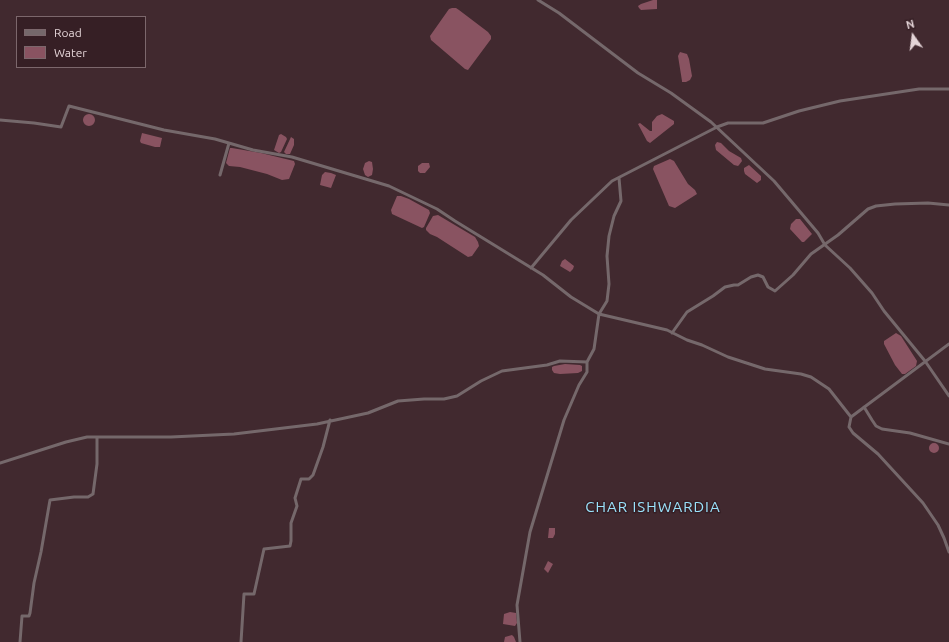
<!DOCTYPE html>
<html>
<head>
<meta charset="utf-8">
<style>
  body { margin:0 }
  #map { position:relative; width:949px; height:642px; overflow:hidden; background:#41292f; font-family:Ubuntu,sans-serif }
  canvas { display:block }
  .legend { position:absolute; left:16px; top:16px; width:130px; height:52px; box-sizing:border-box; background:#361f25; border:1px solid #7c676c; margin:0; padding:5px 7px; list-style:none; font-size:12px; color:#e4d4d7 }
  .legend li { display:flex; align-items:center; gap:8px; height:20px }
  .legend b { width:20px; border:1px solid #7c676c }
  .north { position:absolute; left:893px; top:16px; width:40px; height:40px; -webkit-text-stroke:3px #361f25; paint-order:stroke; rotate:346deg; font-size:11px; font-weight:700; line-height:16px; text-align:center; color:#e4d4d7 }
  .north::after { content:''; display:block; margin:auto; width:14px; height:18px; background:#e4d4d7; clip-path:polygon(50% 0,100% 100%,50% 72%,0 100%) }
</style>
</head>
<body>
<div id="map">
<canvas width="949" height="642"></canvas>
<ul class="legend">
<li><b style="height:5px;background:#75686b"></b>Road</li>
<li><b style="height:11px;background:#895361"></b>Water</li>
</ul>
<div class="north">N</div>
</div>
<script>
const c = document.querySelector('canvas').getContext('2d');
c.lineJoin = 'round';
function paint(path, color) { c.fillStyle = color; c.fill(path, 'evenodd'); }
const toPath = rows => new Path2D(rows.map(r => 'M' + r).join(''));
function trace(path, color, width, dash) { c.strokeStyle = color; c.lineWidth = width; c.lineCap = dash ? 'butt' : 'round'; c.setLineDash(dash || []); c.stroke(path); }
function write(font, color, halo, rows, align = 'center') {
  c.font = font + ' Ubuntu,sans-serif'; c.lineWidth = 3; c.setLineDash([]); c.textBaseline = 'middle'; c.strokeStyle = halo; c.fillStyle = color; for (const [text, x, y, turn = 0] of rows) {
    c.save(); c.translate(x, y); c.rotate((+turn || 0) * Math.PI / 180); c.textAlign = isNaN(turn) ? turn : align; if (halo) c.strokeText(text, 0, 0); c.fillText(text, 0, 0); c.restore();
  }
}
const water = toPath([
  [653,0,657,0,657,9,641,10,639,8,638,6,641,4],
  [452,8,456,8,459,10,488,32,491,36,491,39,468,70,465,69,431,40,430,36,449,9],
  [680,52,687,54,689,59,692,76,690,80,686,82,682,82,682,81,678,56],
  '83 120a6 6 0 1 1 12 0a6 6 0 1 1-12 0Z',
  [662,114,674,121,674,124,650,143,647,141,638,124,640,123,650,131,652,131,652,122,657,116],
  [142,133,162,138,160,147,155,147,141,143,140,141],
  [281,134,286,137,287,139,281,152,279,153,274,150,279,135],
  [291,137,294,139,294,145,290,154,286,154,284,152],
  [717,142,721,143,729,151,741,158,742,161,739,165,738,166,734,165,716,150,715,145],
  [230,148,232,148,261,153,294,161,295,164,289,179,282,180,267,174,240,167,229,166,226,163],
  [670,159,674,161,688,184,695,190,697,194,675,208,669,206,653,169,654,166],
  [369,161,372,162,373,169,372,175,368,177,365,175,363,169,365,163],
  [422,163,429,163,430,167,425,173,420,173,418,171,418,166],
  [749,165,761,176,761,180,757,183,745,174,744,171,744,168],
  [325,172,331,173,336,175,331,188,320,185,322,175],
  [397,196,401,196,409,199,429,210,430,213,424,227,422,228,392,214,391,210],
  [438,215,475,237,478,242,479,246,472,256,468,257,437,237,430,234,426,230,426,228,433,216],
  [796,219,800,219,812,234,804,242,802,242,790,229,791,224],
  [565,259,574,266,573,269,570,272,560,266,562,261],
  [896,333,901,336,917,361,916,366,905,374,902,374,895,365,884,344,884,341],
  [565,364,580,365,582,366,582,371,578,373,560,374,554,373,552,370,552,367,554,366],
  '929 448a5 5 0 1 1 10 0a5 5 0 1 1-10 0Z',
  [549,528,555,528,555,534,553,538,548,538],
  [548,561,553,564,548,573,544,569],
  [510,612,516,613,517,623,515,626,503,624,504,614],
  [512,635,514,637,516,642,504,642,505,637]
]);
const minor = toPath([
  [538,0,559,13,638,73,671,93,711,122,774,181,818,233,825,245,850,268,872,293,884,311,925,361,949,396],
  [0,120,34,123,61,127,69,106,164,130,215,139,253,150,292,157,389,186,437,209,455,221,543,275,571,297,599,314,667,330,687,340,702,345,728,357,765,369,801,374,811,377,829,389,851,417],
  [220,175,229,143],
  [531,268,571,220,612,181,717,127,728,123,763,123,799,111,840,101,919,89,949,89],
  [672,333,687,312,713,296,725,287,734,285,738,285,751,277,758,275,763,277,768,287,775,291,793,275,811,254,838,235,868,209,876,206,895,204,928,203,949,205],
  [949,344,851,417,849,427,853,433,878,454,923,503,938,525,944,538,949,552],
  [864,407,872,420,876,426,882,429,910,433,949,444],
  [0,463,66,442,87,437,171,437,234,434,317,424,368,413,398,401,424,399,444,399,457,396,481,381,502,371,547,365,560,361,587,362],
  [20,642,22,616,29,616,30,613,34,583,41,552,50,500,74,497,88,497,93,494,97,464,97,437],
  [241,642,244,594,254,594,264,549,290,546,291,541,291,523,297,506,295,498,301,479,309,479,313,475,323,447,330,420],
  [520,642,517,605,530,532,564,420,579,385,587,372,587,362,594,349,599,314,607,301,609,284,607,256,609,236,614,216,621,201,619,178]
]);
const quarterNames = [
  ["CHAR ISHWARDIA",653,507]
];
paint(water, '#895361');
trace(minor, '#75686b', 3);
c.letterSpacing = '1px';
write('15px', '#9ae3fc', '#361f25', quarterNames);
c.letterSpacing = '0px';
</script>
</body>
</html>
